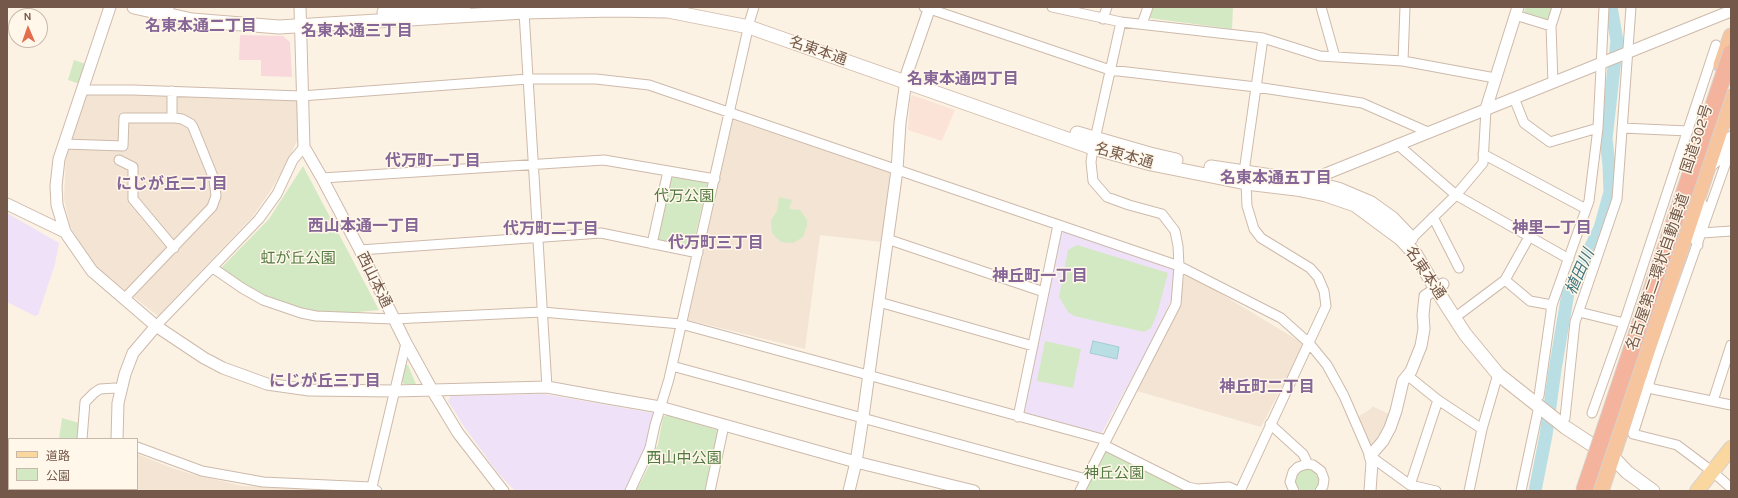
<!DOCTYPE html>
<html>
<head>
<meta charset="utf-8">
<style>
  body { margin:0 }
  #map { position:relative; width:1738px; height:498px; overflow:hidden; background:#fcf2e4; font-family:Karla,"Noto Sans JP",sans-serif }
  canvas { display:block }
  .frame { position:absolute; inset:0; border:8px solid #74594a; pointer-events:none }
  .legend { position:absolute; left:8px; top:438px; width:130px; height:52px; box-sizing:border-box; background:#fff7ea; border:1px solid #c7b8aa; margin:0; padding:5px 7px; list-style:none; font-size:12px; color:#74594a }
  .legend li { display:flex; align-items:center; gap:8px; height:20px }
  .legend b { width:20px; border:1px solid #c7b8aa }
  .north { position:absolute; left:8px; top:8px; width:40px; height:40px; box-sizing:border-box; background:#fff7ea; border:1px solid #c7b8aa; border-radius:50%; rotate:358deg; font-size:11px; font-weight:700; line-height:16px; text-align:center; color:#74594a }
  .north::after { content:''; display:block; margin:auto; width:14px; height:18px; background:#e36d4c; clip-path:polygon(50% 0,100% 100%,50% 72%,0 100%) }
</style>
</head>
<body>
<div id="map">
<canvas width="1738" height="498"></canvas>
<div class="frame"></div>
<ul class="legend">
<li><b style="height:5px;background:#f9d79e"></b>道路</li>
<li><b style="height:11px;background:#d3e9c3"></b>公園</li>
</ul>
<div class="north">N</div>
</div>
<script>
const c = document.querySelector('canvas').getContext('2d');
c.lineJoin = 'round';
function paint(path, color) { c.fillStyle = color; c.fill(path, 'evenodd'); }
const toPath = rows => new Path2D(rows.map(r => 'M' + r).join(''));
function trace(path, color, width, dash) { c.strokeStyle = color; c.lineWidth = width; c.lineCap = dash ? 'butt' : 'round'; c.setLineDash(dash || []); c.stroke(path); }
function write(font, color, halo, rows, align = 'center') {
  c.font = font + ' Karla,"Noto Sans JP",sans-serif'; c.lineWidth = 3; c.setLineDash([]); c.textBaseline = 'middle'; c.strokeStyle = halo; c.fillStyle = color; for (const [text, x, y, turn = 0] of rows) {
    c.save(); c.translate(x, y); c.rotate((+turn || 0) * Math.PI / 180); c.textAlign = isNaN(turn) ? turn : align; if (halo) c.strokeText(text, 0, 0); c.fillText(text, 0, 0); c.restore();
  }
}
const residential = toPath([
  [87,93,298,99,297,141,284,168,269,193,253,216,158,316,102,272,90,261,70,226,64,199,66,155,79,110],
  [733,120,890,173,882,242,820,235,805,349,688,320],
  [1185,272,1304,344,1261,427,1137,391,1179,305],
  [1372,406,1389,414,1389,420,1374,446,1367,447,1358,417,1372,408],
  [137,454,172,468,191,474,243,486,364,491,132,491,131,489,137,489]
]);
const commercial = toPath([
  [912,95,955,110,942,141,908,130,910,100]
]);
const education = toPath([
  [7,213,59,243,55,264,38,315,35,316,7,302],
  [1065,231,1176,268,1172,298,1152,341,1101,434,1027,416,1024,412,1061,233],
  [544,394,653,413,654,414,644,450,627,491,515,491,498,473,465,428,448,401,451,396]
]);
const medical = toPath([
  [240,35,283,36,290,42,292,77,261,76,261,60,239,60]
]);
const green = toPath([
  [1153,7,1233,7,1232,29,1149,18],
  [1526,7,1553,7,1548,19,1544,21,1526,16,1524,12],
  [74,60,86,64,80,84,68,80],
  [303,166,379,310,347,313,303,311,272,300,243,286,220,269,269,219],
  [669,175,708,181,693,245,690,248,659,241,656,239],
  [779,197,792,200,789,209,800,210,807,220,807,226,803,237,793,243,781,242,772,233,771,221,777,211],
  [1077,245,1168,273,1157,314,1151,328,1144,332,1074,316,1068,312,1059,297,1068,250],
  [1045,341,1081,349,1073,388,1037,381],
  [405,365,408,365,416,384,404,384,402,382],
  [667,415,718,430,720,432,707,491,636,491,650,464,658,444,663,417],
  [62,418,79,423,77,439,59,439],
  [1106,451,1195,491,1084,491],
  '1295 480a12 12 0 1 1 24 0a12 12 0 1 1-24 0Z'
]);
const water = toPath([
  [1093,341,1119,347,1117,359,1090,353,1093,341]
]);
const river = toPath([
  [1535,491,1546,435,1555,370,1568,293,1600,228,1610,192,1609,165,1606,139,1617,41,1611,7]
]);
const minor = toPath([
  [169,7,169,8],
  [924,7,1110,70,1256,87,1362,103,1428,132],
  [1052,7,1121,22,1263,38,1320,56,1403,61,1495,78],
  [1321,7,1335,57],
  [524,12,547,387],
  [1515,15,1551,26],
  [1103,19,1107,7],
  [1142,24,1148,7],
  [1403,61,1405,7],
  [1553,83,1551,26,1557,7],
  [82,90,133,90,301,96,528,79,596,79,649,85,1179,266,1281,318,1309,343,1327,365,1344,396,1370,456,1410,485,1436,491],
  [1514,98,1524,123,1550,142,1598,128],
  [172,118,172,91],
  [1622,128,1688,131],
  [64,144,123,146,124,118,175,118,182,119,191,124,193,127,214,179,216,196,212,207,124,299],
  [1397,144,1456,195,1569,259],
  [1731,148,1657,358,1633,434,1677,445,1713,472,1731,488],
  [1483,154,1586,209],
  [119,160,133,167,133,199,174,248],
  [1709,168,1718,161,1727,139,1731,136],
  [1244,172,1263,38],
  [322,178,604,160,715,179],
  [1433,217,1459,268],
  [1702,233,1731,231],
  [1412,238,1456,195,1483,163,1486,109],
  [887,239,1044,292],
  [652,244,668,171],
  [1698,245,1694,238,1703,205,1700,199],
  [360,250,601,233,698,253],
  [213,268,242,288,263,300,301,313,316,316,393,319,542,312,681,324,1106,440],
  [1505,280,1530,301,1552,305],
  [879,302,1033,346],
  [1579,312,1624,323],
  [1461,313,1505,280,1529,237],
  [156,326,259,219,277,194,293,160,304,147],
  [672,366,1086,479],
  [1407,375,1438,400,1482,429],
  [1644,383,1653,389,1731,405],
  [1539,396,1552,305,1589,201,1598,128,1604,7],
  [1713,401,1731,345],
  [1592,413,1624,323,1716,45],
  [1018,417,1058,225],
  [1565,418,1575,322,1617,199,1631,7],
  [1270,424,1303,454,1306,460,1307,464],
  [82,439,85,402,94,393,100,389,115,388,121,392],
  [1104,445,1188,487,1197,489,1229,487,1238,491],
  [137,447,202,471,241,478,263,482,371,487,377,491],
  [1410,485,1438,400],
  [70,491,72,489],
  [371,491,406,343],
  [630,491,650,448,655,425,669,379,750,20,754,7],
  [710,491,724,425],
  [1080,491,1176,304,1179,266,1178,246,1175,231,1162,214,1129,205,1107,197,1093,181,1091,162,1093,148,1121,22],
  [1240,491,1326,306,1324,291,1318,277,1310,268,1261,238,1254,229,1247,206,1246,183],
  [1294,491,1290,482,1293,472,1298,467,1307,464,1313,465,1321,471,1324,479,1323,486,1320,491],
  [1469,491,1482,429,1498,374],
  [1521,491,1539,406]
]);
const tertiary = toPath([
  [110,7,59,159,56,186,57,205,65,232,92,271,156,326,204,358,223,368,267,384,309,390,395,391,547,387,602,397,660,407,856,462,974,491],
  [300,7,304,147,322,178,360,250,406,343,432,390,458,433,503,491],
  [1486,109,1518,7],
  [1303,183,1731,11],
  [7,204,65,232],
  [117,439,118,403,125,374,133,353,156,326],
  [124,489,125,491],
  [849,491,856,462,863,417,897,170,900,123,907,73,930,7],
  [1370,491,1372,462,1370,456,1383,441,1390,428,1396,411,1403,381,1411,371,1421,346,1424,329,1423,315,1425,296,1443,284]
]);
const secondary = toPath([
  [134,7,192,20,279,27,524,12,614,10,668,11,749,27,1093,148,1151,164,1246,183,1296,189,1326,195,1355,205,1401,239,1416,255,1436,289,1465,334,1498,374,1565,427,1606,454],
  [384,12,464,7],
  [1077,133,1150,154,1176,160],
  [1211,167,1305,181,1338,189,1371,203,1392,218,1411,238],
  [1606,450,1627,472,1653,491]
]);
const primary = toPath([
  [1697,491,1731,448]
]);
const trunk = toPath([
  [1721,65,1731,36],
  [1601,491,1731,97]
]);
const motorwayBridge = toPath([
  [1584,491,1731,53]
]);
const streetNames = [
  ["名東本通",818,51,19],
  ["国道302号",1697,139,-72],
  ["名東本通",1124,156,15],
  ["名古屋第二環状自動車道",1658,272,-71],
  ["名東本通",1425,273,56],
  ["西山本通",374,280,64]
];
const parkNames = [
  ["代万公園",684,197],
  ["虹が丘公園",298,259],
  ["西山中公園",684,459],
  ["神丘公園",1114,474]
];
const neighbourhoodNames = [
  ["名東本通二丁目",201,26],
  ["名東本通三丁目",357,31],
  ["名東本通四丁目",963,79],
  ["代万町一丁目",433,161],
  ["名東本通五丁目",1276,178],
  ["にじが丘二丁目",172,184],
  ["西山本通一丁目",364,226],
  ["神里一丁目",1552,228],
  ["代万町二丁目",551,229],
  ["代万町三丁目",716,243],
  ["神丘町一丁目",1040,276],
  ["にじが丘三丁目",325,381],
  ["神丘町二丁目",1267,387]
];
const waterNames = [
  ["植田川",1580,272,-66]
];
paint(residential, '#f3e4d3');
paint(commercial, '#fce3d8');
paint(education, '#efe1f8');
paint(medical, '#f9d8dc');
paint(green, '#d3e9c3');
paint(water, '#b9dfe5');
trace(water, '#a0ced6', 1);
trace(river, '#b9dfe5', 13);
trace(minor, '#cdbaab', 11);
trace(tertiary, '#cdbaab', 13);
trace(secondary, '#d2bcab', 15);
trace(primary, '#d8d1cc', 16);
trace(trunk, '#d8d1cc', 17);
trace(minor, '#fff', 9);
trace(tertiary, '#fff', 11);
trace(secondary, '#fff', 13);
trace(primary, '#f9d79e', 14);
trace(trunk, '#f6c59e', 15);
trace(motorwayBridge, '#d8d1cc', 18, []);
trace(motorwayBridge, '#f4b39d', 16);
write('15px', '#74594a', '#fff7ea', streetNames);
write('15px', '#537942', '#fff7ea', parkNames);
write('bold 16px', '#866697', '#fff7ea', neighbourhoodNames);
write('italic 16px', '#42767f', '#fff7ea', waterNames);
</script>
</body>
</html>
